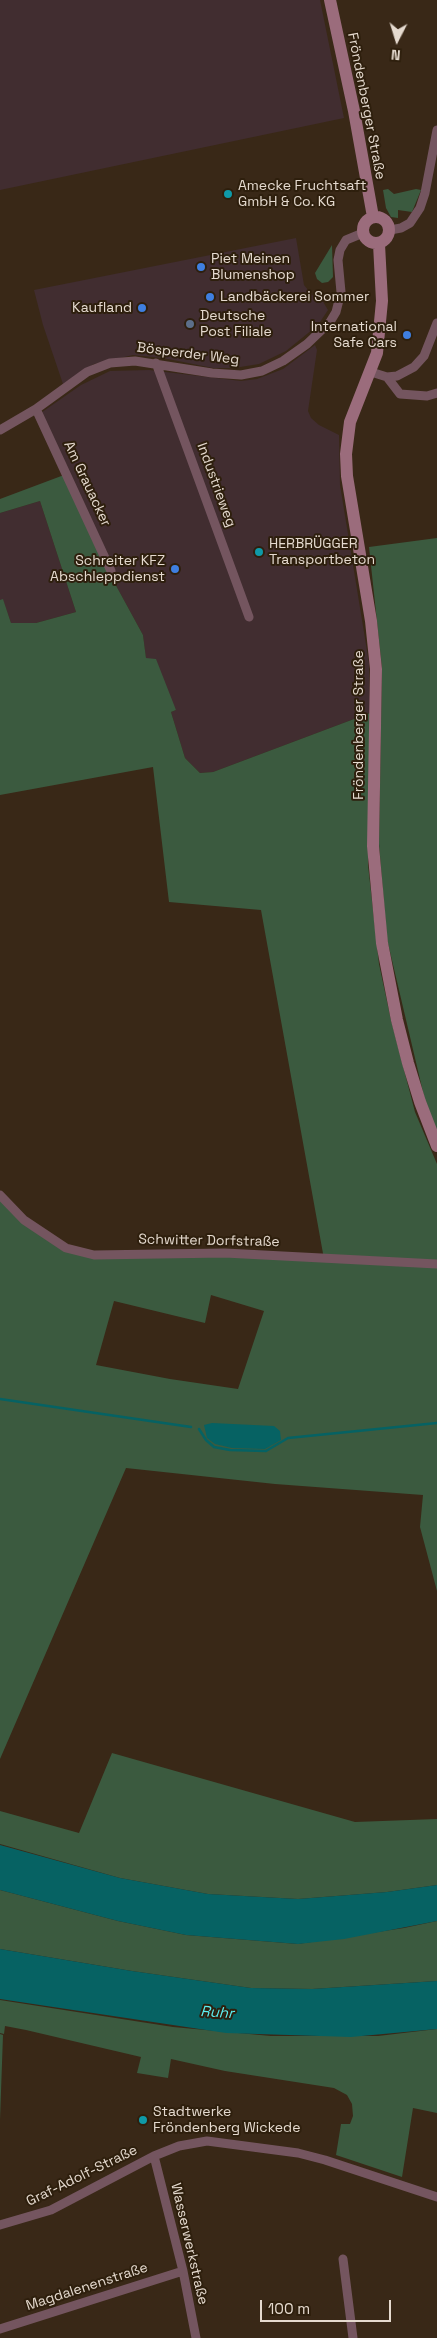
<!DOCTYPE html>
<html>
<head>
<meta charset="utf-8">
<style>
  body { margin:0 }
  #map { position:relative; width:437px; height:2338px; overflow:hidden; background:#392817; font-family:"Space Grotesk",sans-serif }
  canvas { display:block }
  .north { position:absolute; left:372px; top:15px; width:50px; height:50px; -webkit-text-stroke:4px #2e1f0d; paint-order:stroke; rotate:185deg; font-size:14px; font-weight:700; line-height:20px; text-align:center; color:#e5dacf }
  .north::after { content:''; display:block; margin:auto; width:18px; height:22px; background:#e5dacf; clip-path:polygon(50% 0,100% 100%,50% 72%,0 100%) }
  .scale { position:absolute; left:260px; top:2300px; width:131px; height:22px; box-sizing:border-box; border:2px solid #e5dacf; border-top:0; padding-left:6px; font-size:15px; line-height:18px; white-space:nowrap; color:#e5dacf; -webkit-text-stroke:4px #2e1f0d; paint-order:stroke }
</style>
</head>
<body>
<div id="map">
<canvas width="437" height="2338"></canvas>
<div class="north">N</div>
<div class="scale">100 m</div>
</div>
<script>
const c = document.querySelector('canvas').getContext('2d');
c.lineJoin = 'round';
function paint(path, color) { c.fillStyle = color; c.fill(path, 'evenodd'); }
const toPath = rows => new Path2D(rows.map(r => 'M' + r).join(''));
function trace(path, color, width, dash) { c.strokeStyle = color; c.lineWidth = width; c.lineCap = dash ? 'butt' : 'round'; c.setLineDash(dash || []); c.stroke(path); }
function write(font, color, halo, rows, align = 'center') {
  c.font = font + ' "Space Grotesk",sans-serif'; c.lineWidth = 4; c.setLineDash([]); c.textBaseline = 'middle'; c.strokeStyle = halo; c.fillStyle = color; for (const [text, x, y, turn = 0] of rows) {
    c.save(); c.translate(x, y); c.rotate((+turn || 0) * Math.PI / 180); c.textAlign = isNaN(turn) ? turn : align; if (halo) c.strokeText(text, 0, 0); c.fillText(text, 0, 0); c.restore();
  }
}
const commercial = toPath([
  [0,0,320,0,344,118,0,190],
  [296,238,304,285,313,296,322,300,328,310,318,325,286,351,259,364,234,368,213,368,163,358,133,355,94,364,63,384,43,325,34,290],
  [315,345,317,350,308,411,311,418,319,425,339,435,340,485,369,663,370,713,213,772,200,773,185,758,171,712,176,710,146,659,143,635,101,558,35,417,81,385,110,371,149,370,241,381,257,379,283,369],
  [40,501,76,612,36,623,11,623,3,600,0,600,0,513]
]);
const green = toPath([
  [388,189,394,194,416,189,421,190,412,212,398,210,398,218,391,217,386,208,383,190],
  [332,245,333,277,328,282,322,283,317,279,315,273],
  [64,475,101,558,143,635,146,658,156,659,176,710,171,712,185,758,200,773,213,772,370,713,368,865,379,964,391,1020,415,1112,437,1164,437,1591,420,1527,423,1495,275,1484,126,1468,0,1759,0,1191,21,1215,62,1246,94,1254,324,1259,261,910,169,902,153,767,0,795,0,600,3,599,11,623,36,623,76,612,40,501,0,513,0,499],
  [211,1295,264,1311,238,1389,170,1379,96,1365,114,1301,205,1323],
  [437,538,437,1131,427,1109,387,939,379,844,382,668,369,547],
  [112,1753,355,1822,437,1819,437,1885,387,1892,298,1899,208,1894,120,1878,0,1844,0,1811,79,1833],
  [0,1890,118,1921,186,1935,298,1944,404,1928,437,1921,437,1981,312,1989,251,1988,132,1971,0,1949],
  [0,2000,173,2027,271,2036,378,2036,437,2029,437,2113,413,2108,402,2177,336,2155,341,2124,350,2124,353,2116,352,2104,347,2095,334,2088,225,2071,171,2059,168,2078,137,2073,141,2057,26,2030,5,2026,4,2034,0,2033],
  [0,2034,3,2035,0,2120]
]);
const water = toPath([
  [212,1423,274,1426,280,1431,281,1440,265,1449,232,1448,215,1444,207,1438,204,1425],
  [0,1845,120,1878,208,1894,298,1899,387,1892,437,1885,437,1921,344,1939,298,1944,186,1935,118,1921,0,1890],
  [0,1949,132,1971,251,1988,312,1989,437,1981,437,2029,351,2037,226,2033,0,1999]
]);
const stream = toPath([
  [0,1399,191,1427],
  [199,1429,206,1440,214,1447,230,1450,266,1451,288,1438,437,1423]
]);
const minor = toPath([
  [390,230,401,228,410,223,420,208,425,193,437,130],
  [156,363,249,617],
  [371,372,387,377,397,376,414,367,424,356,437,323],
  [387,377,400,394,427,396,437,393],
  [36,409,111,571],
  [0,430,36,409,87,372,110,363,135,361,212,373,241,375,262,371,283,361,307,344,330,322,336,312,341,292,338,260,340,250,346,240,363,233],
  [0,1195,24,1220,66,1248,94,1255,225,1253,437,1264],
  [154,2156,183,2271,196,2338],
  [0,2225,51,2210,154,2156,179,2146,207,2141,298,2153,325,2160,437,2197],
  [343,2259,353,2338],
  [0,2329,183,2271]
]);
const secondary = toPath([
  [330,0,354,111,373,217],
  '363 230a13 13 0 1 1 26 0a13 13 0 1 1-26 0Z',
  [379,244,382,301,377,353,350,422,346,454,347,476,371,621,376,669,373,846,382,943,397,1020,408,1063,420,1102,437,1146]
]);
const markers = [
  [228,194,5,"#0f9aa8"],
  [201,267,5,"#3f7fe0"],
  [210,297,5,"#3f7fe0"],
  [142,308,5,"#3f7fe0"],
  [190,324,5,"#5c6f8a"],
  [407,335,5,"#3f7fe0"],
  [259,552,5,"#0f9aa8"],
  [175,569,5,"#3f7fe0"],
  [143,2120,5,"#0f9aa8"]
];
const streetNames = [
  ["Fröndenberger Straße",366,106,79],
  ["Bösperder Weg",188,354,7],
  ["Am Grauacker",87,484,65],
  ["Industrieweg",216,485,70],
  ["Fröndenberger Straße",359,725,-90],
  ["Schwitter Dorfstraße",209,1241,1],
  ["Graf-Adolf-Straße",82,2176,-26],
  ["Wasserwerkstraße",189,2244,77],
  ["Magdalenenstraße",87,2287,-18]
];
const poiNames = [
  ["Amecke Fruchtsaft",238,186],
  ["GmbH & Co. KG",238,202],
  ["Piet Meinen",211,259],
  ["Blumenshop",211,275],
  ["Landbäckerei Sommer",220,297],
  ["Kaufland",132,308,"right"],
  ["Deutsche",200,316],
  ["Post Filiale",200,332],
  ["International",397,327,"right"],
  ["Safe Cars",397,343,"right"],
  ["HERBRÜGGER",269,544],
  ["Transportbeton",269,560],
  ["Schreiter KFZ",165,561,"right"],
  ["Abschleppdienst",165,577,"right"],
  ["Stadtwerke",153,2112],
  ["Fröndenberg Wickede",153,2128]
];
const waterNames = [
  ["Ruhr",217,2013,4]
];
paint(commercial, '#412d30');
paint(green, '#3b5a3f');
paint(water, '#066263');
trace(stream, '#066263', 2.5);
trace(minor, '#74555f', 9);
trace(secondary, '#9b6c7c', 12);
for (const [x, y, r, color] of markers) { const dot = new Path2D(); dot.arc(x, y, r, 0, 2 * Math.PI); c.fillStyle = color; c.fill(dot); trace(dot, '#2e1f0d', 2); }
write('14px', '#e5dacf', '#2e1f0d', streetNames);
write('14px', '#e5dacf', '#2e1f0d', poiNames, 'left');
write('italic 15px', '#5ceff1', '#2e1f0d', waterNames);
</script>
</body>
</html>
